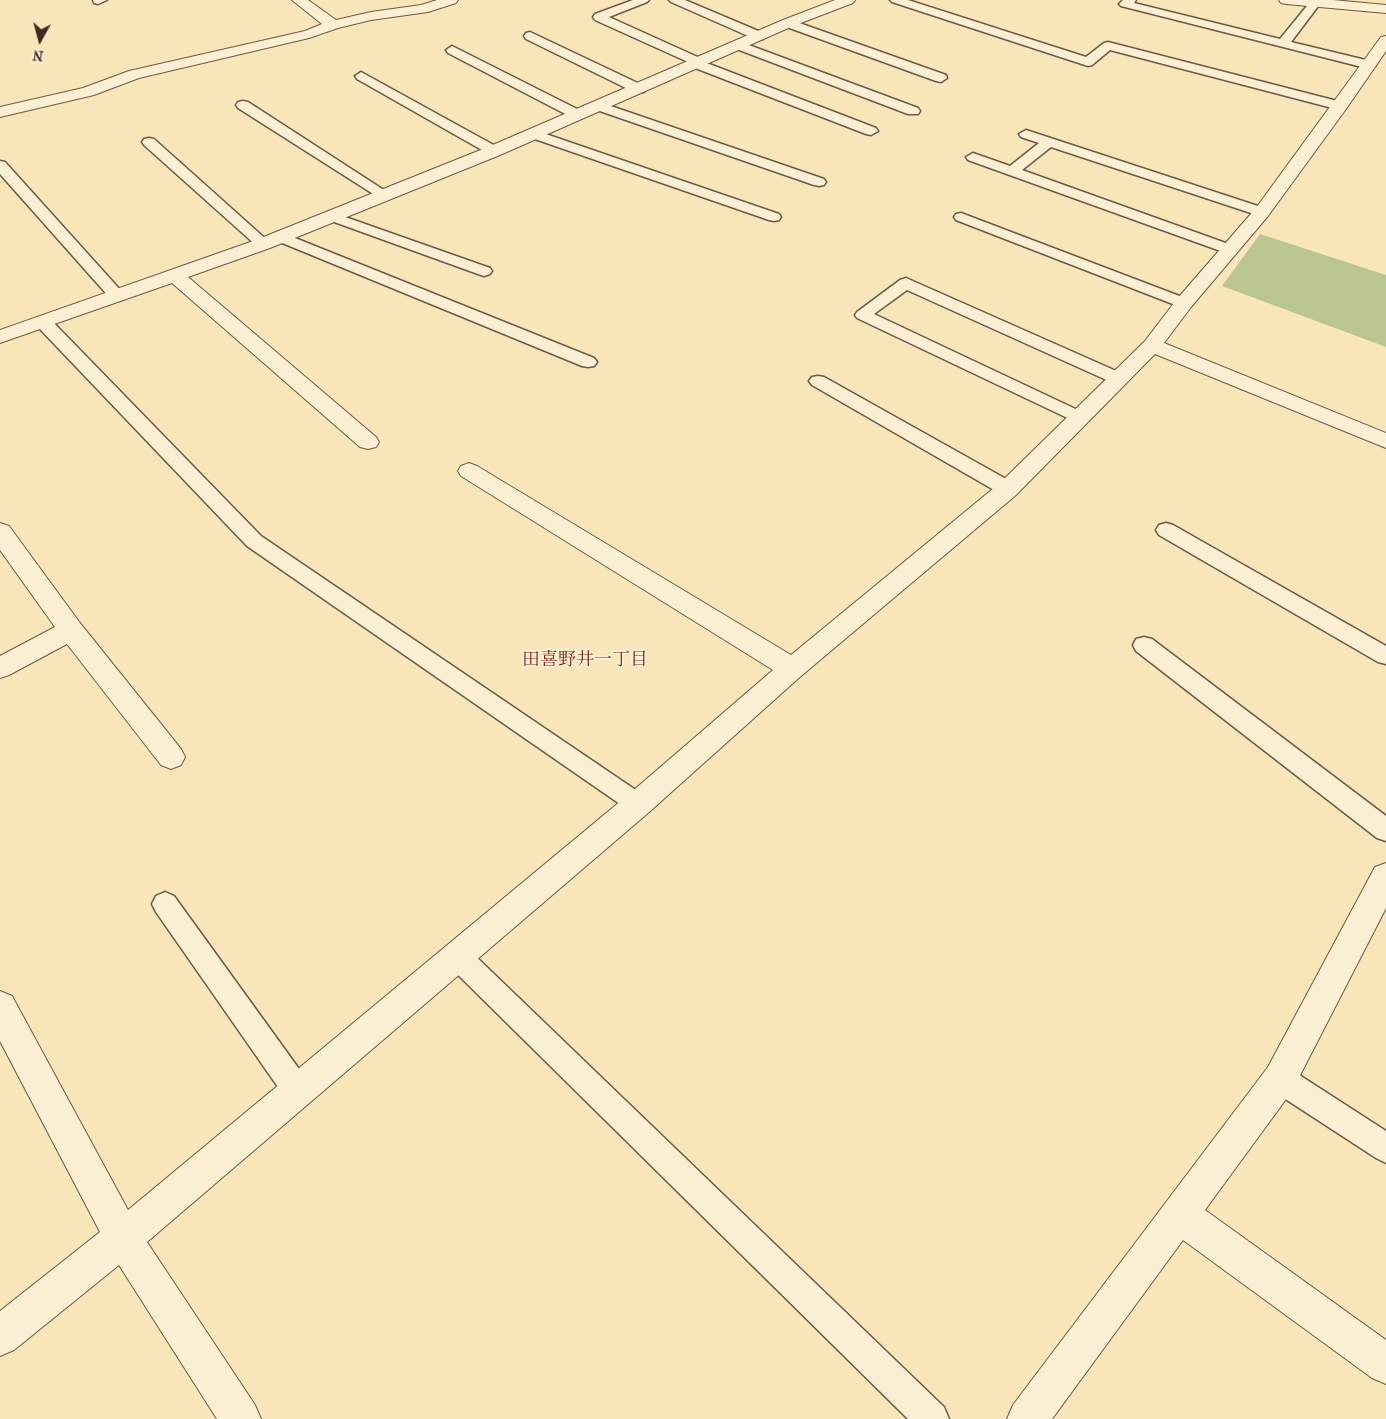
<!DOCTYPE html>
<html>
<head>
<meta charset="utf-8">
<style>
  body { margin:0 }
  #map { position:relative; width:1386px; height:1419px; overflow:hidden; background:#f8e6b9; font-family:"IM FELL French Canon",serif }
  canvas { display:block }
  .north { position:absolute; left:15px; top:15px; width:50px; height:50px; -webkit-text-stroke:4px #faefd2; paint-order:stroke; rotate:187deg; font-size:14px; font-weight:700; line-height:20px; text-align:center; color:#3c2a22 }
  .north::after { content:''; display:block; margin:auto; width:18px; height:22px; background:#3c2a22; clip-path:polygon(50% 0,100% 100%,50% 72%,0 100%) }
</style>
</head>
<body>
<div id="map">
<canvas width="1386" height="1419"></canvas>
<div class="north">N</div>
</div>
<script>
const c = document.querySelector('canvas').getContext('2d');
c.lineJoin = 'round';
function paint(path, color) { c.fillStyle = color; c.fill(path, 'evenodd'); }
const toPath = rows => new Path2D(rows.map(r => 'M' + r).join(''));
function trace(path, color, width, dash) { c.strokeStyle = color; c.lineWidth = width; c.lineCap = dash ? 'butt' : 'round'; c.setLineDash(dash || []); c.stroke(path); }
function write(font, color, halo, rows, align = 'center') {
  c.font = font + ' "IM FELL French Canon","Noto Serif JP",serif'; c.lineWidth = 4; c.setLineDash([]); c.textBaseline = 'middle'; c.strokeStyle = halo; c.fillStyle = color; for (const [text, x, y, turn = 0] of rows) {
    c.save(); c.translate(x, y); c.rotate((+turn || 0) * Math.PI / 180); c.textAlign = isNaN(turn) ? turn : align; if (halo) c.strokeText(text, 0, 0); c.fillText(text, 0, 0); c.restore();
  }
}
const green = toPath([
  [1260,234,1386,275,1386,347,1222,286]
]);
const service = toPath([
  [93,0,107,0,98,4,94,3,93,0],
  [633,0,649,0,647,2,609,17,702,59,704,62,876,128,878,131,871,135,866,134,690,66,688,62,595,20,593,17,595,14,633,0],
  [669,0,685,0,763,33,765,36,763,39,755,39,671,2,669,0],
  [890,0,908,0,1086,57,1104,43,1108,42,1345,103,1347,106,1340,110,1110,50,1092,65,1088,66,892,2,890,0],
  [1123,0,1136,0,1134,3,1280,39,1311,1,1319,1,1321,3,1319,5,1291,42,1374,62,1376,65,1370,69,1121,6,1119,4,1123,0],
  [788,19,946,75,947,78,941,82,936,81,784,26,782,23,788,19],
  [530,32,644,86,645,89,644,92,634,92,526,39,524,36,526,33,530,32],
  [738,41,918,108,920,111,918,114,908,114,734,48,732,45,738,41],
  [452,46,583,112,585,115,578,119,573,118,448,53,446,50,452,46],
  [361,72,499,148,501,151,499,154,489,154,357,79,355,76,361,72],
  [243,101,248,102,390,194,388,197,383,198,378,197,238,108,236,105,238,102,243,101],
  [599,102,824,179,826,182,824,185,819,186,814,185,594,109,592,106,599,102],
  [534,130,779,214,781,217,779,220,774,221,769,220,529,137,527,134,534,130],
  [1026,130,1267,209,1269,212,1267,215,1262,216,1257,215,1051,147,1022,170,1234,246,1237,249,1234,252,1229,254,968,160,966,157,973,153,1010,166,1039,143,1021,137,1019,134,1026,130],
  [149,138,154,139,268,241,271,244,268,247,258,247,144,145,142,142,144,139,149,138],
  [0,161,5,162,123,293,125,296,123,299,111,299,0,174,0,161],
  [331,212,490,268,492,271,490,274,484,276,478,274,326,219,324,216,326,213,331,212],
  [961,213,1190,300,1192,303,1190,306,1184,308,1178,306,956,220,954,217,956,214,961,213],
  [280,232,594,358,597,362,594,366,588,367,582,366,275,240,272,237,275,234,280,232],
  [906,278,1123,374,1126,378,1123,382,1117,383,1111,382,907,290,874,314,1084,413,1087,417,1084,421,1078,423,857,318,855,315,857,312,900,280,906,278],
  [43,317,49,318,261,536,646,797,650,804,646,811,638,814,630,811,247,546,37,326,35,322,37,318,43,317],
  [818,376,824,377,1015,484,1018,489,1015,494,1008,496,1001,494,812,385,809,381,812,377,818,376],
  [1166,523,1173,525,1386,646,1386,664,1378,662,1159,535,1156,530,1159,525,1166,523],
  [1144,637,1152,639,1386,816,1386,841,1377,838,1136,651,1133,645,1136,639,1144,637],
  [165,892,174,896,307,1080,311,1090,307,1100,297,1104,287,1100,156,912,152,904,156,896,165,892],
  [457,944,466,947,944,1407,949,1419,908,1419,448,965,444,956,448,947,457,944],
  [1280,1065,1290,1069,1386,1131,1386,1163,1376,1158,1270,1089,1266,1079,1270,1069,1280,1065]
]);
const minor = toPath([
  [292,0,308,0,336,20,371,12,421,5,437,0,458,0,456,3,428,12,371,20,338,28,309,38,139,78,94,95,0,117,0,107,83,88,129,71,305,31,322,24,292,0],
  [835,0,855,0,853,3,793,26,500,155,270,248,188,277,376,437,379,442,376,447,368,449,360,447,172,283,0,343,0,330,256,240,488,147,783,20,835,0],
  [1279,0,1333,0,1386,5,1386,13,1286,4,1281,3,1279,0],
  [1386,36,1386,51,1346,109,1268,216,1191,307,1164,343,1386,433,1386,448,1155,354,1016,495,801,676,648,813,147,1242,255,1405,261,1419,217,1419,119,1265,14,1350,0,1356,0,1311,100,1232,0,1041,0,991,12,996,128,1210,628,795,773,670,461,476,458,471,461,466,469,463,477,466,791,655,1000,483,1145,341,1177,299,1256,208,1381,37,1386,36],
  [0,523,9,526,80,623,181,749,185,757,181,765,171,769,161,765,67,644,9,675,0,678,0,656,55,627,0,550,0,523],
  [1386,863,1386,908,1292,1091,1205,1210,1386,1340,1386,1384,1372,1378,1183,1240,1052,1419,1007,1419,1013,1405,1268,1067,1375,867,1386,863]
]);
const neighbourhoodNames = [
  ["田喜野井一丁目",585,661]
];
paint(green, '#bac691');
trace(service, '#6b5948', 3);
trace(minor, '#6b5948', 2);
paint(service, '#faefd2');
paint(minor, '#faefd2');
write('18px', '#7a1f14', '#faefd2', neighbourhoodNames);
</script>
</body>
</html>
